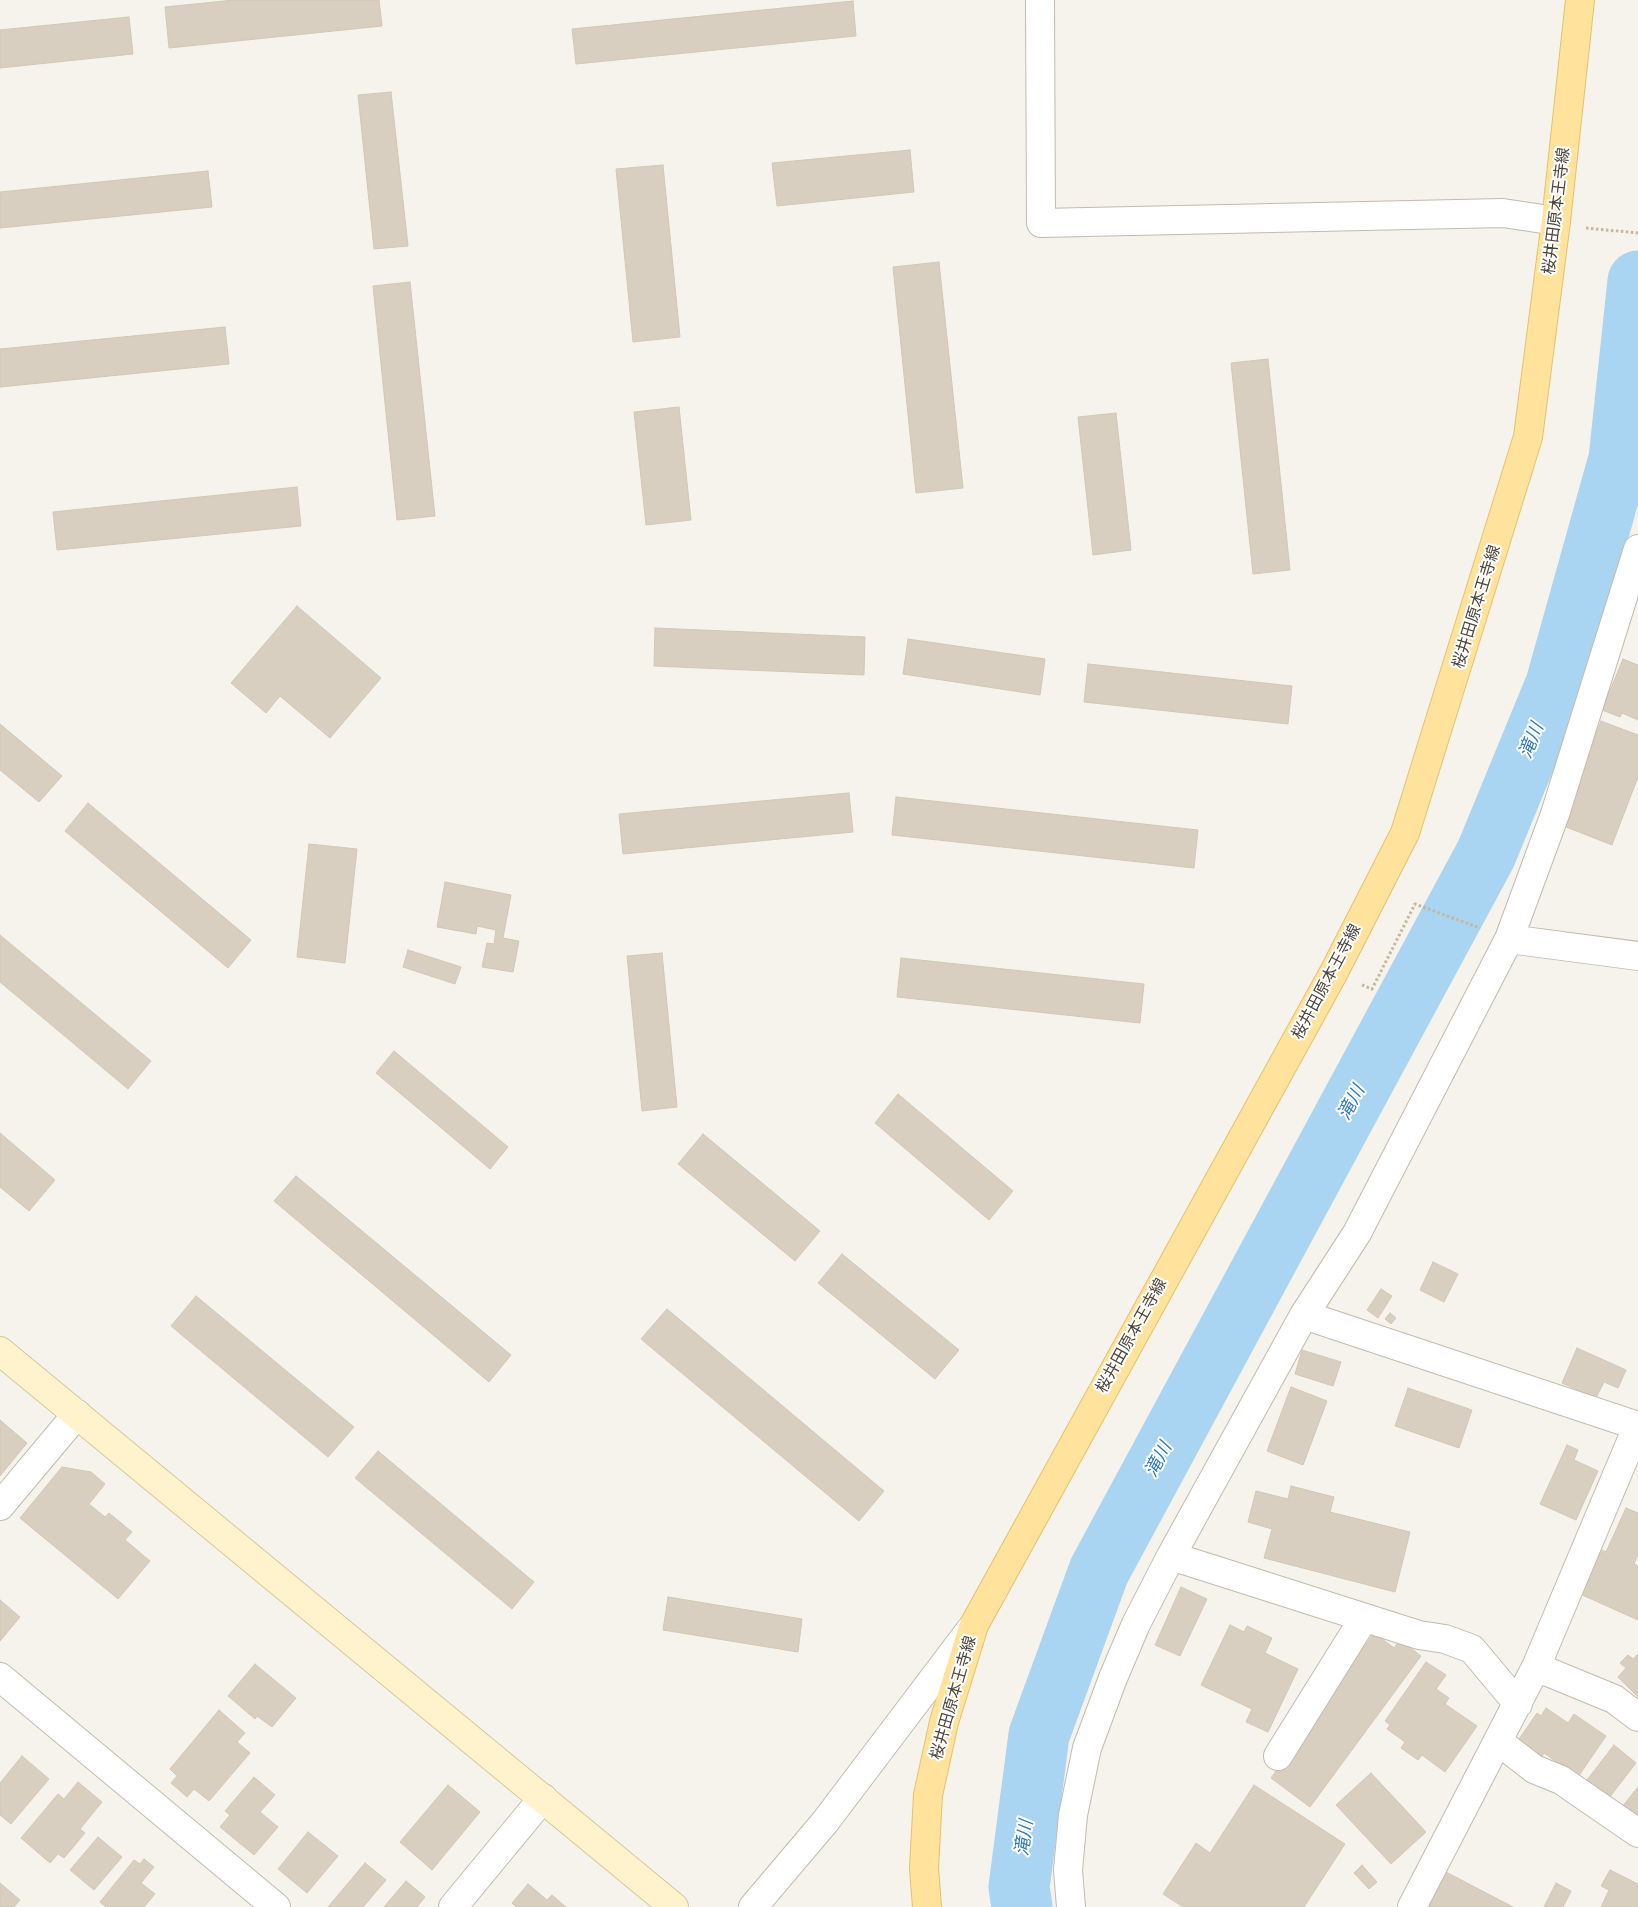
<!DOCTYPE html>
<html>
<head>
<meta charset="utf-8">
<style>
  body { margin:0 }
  canvas { display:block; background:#f6f3ec }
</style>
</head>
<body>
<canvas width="1638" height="1907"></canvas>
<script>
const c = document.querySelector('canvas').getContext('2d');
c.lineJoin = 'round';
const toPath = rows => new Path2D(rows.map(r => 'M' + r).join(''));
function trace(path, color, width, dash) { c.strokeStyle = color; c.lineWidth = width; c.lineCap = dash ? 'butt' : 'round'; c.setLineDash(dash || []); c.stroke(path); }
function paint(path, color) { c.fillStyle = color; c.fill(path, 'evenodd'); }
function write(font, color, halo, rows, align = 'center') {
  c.font = font + ' "Archivo Narrow","Noto Sans JP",sans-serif'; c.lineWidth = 4; c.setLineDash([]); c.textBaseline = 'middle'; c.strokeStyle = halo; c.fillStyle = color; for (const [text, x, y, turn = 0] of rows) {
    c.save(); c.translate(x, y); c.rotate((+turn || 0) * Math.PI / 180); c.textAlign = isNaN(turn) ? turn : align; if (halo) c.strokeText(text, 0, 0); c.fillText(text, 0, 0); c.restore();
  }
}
const river = toPath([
  [1022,1907,1019,1887,1039,1735,1099,1571,1486,854,1556,684,1619,459,1638,281]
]);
const building = toPath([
  [234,0,379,0,382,26,169,48,165,7,234,0],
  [853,1,856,36,576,64,572,29,853,1],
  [129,17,133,54,0,68,0,30,129,17],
  [391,92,408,246,374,249,358,95,391,92],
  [910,150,914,192,777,206,772,163,910,150],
  [663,165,680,337,633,342,616,169,663,165],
  [208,171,212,207,0,228,0,192,208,171],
  [939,262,963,488,916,493,893,267,939,262],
  [410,282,435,516,397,520,373,286,410,282],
  [225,327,229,364,0,387,0,349,225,327],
  [1268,359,1290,570,1253,574,1231,363,1268,359],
  [679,407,691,520,646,525,634,412,679,407],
  [1116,413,1131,550,1093,555,1078,417,1116,413],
  [297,487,301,526,57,550,53,512,297,487],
  [297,606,381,678,330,738,280,696,266,713,231,683,297,606],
  [655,628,865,637,864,675,654,666,655,628],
  [908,639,1045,659,1040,695,903,674,908,639],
  [1623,659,1638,665,1638,720,1622,713,1620,717,1602,710,1623,659],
  [1088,664,1292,686,1288,724,1084,702,1088,664],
  [1601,721,1638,735,1638,777,1612,845,1561,825,1601,721],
  [0,724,62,776,39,802,0,770,0,724],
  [849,793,853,832,623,854,619,814,849,793],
  [896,797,1198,830,1194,868,892,835,896,797],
  [88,803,251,940,228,968,65,831,88,803],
  [309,844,357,849,345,963,297,957,309,844],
  [445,882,511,895,503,938,519,941,513,972,482,967,487,943,494,944,496,930,477,926,476,934,437,927,445,882],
  [0,935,151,1061,128,1089,0,982,0,935],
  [408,950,461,967,455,984,403,967,408,950],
  [662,953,677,1107,642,1111,627,956,662,953],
  [901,958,1144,984,1140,1023,897,997,901,958],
  [394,1051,508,1147,490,1169,376,1073,394,1051],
  [898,1094,1013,1191,989,1220,875,1123,898,1094],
  [0,1133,55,1180,29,1211,0,1187,0,1133],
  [703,1134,820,1231,795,1261,678,1164,703,1134],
  [296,1176,511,1355,489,1382,274,1201,296,1176],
  [842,1254,959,1350,935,1379,818,1283,842,1254],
  [1433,1262,1458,1274,1444,1302,1420,1290,1433,1262],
  [1381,1289,1392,1296,1378,1318,1367,1310,1381,1289],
  [196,1296,354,1427,328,1457,171,1326,196,1296],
  [667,1309,884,1491,859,1521,641,1339,667,1309],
  [1390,1313,1396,1318,1391,1324,1385,1319,1390,1313],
  [1577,1348,1626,1370,1618,1388,1604,1382,1596,1398,1562,1383,1577,1348],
  [1302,1350,1341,1362,1333,1386,1295,1374,1302,1350],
  [1291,1387,1327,1401,1303,1465,1267,1451,1291,1387],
  [1408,1388,1472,1410,1459,1448,1395,1426,1408,1388],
  [0,1420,27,1443,0,1476,0,1420],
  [1567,1445,1578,1450,1574,1460,1598,1471,1576,1520,1540,1504,1567,1445],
  [378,1451,534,1582,512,1609,355,1478,378,1451],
  [62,1467,91,1472,105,1484,89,1504,105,1517,109,1513,132,1532,125,1540,150,1561,118,1599,20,1518,62,1467],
  [1291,1486,1334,1497,1330,1512,1410,1532,1395,1592,1264,1558,1272,1529,1248,1522,1256,1491,1288,1499,1291,1486],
  [1626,1508,1638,1513,1638,1554,1634,1564,1638,1566,1638,1620,1580,1594,1600,1549,1606,1552,1626,1508],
  [1181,1587,1207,1599,1180,1656,1155,1645,1181,1587],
  [668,1597,802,1619,798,1652,663,1630,668,1597],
  [0,1600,20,1617,0,1641,0,1600],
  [1230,1625,1244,1632,1247,1626,1272,1638,1265,1653,1298,1669,1268,1732,1246,1722,1252,1709,1201,1685,1230,1625],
  [1374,1633,1394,1648,1400,1640,1421,1656,1310,1807,1271,1778,1374,1633],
  [1638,1654,1638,1697,1618,1677,1626,1668,1620,1663,1628,1655,1633,1659,1638,1654],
  [1426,1662,1446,1675,1436,1689,1449,1698,1445,1704,1477,1726,1445,1772,1422,1755,1418,1760,1401,1748,1405,1742,1387,1729,1390,1725,1385,1721,1426,1662],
  [255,1664,296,1698,272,1727,257,1716,255,1719,228,1696,255,1664],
  [1546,1708,1568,1723,1574,1714,1606,1736,1578,1777,1544,1753,1540,1759,1517,1742,1537,1713,1541,1716,1546,1708],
  [219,1710,245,1733,237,1742,250,1753,209,1801,194,1789,187,1797,171,1783,177,1776,170,1769,219,1710],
  [1614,1745,1636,1763,1609,1798,1587,1780,1614,1745],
  [22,1756,49,1779,11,1824,0,1815,0,1783,22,1756],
  [1371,1773,1426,1832,1391,1864,1336,1805,1371,1773],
  [254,1777,275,1795,260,1812,278,1827,254,1855,220,1827,230,1815,225,1811,254,1777],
  [78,1782,102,1802,80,1829,85,1833,64,1858,58,1854,50,1863,21,1838,58,1794,64,1799,78,1782],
  [448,1785,480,1812,432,1870,400,1842,448,1785],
  [1254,1785,1345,1844,1304,1907,1183,1907,1163,1894,1196,1843,1210,1853,1254,1785],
  [1638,1787,1638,1819,1622,1807,1638,1787],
  [308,1832,338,1856,307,1893,278,1869,308,1832],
  [98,1837,122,1857,94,1890,70,1870,98,1837],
  [144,1859,154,1867,141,1883,155,1894,144,1907,106,1907,100,1902,134,1860,140,1864,144,1859],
  [365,1863,386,1880,363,1907,328,1907,365,1863],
  [1362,1865,1377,1882,1369,1889,1354,1873,1362,1865],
  [1610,1870,1638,1884,1638,1907,1601,1907,1609,1890,1601,1886,1610,1870],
  [1446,1872,1513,1907,1428,1907,1446,1872],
  [406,1881,425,1897,417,1907,384,1907,406,1881],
  [0,1883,20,1900,14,1907,0,1907,0,1883],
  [1556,1883,1571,1891,1563,1907,1544,1907,1556,1883],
  [528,1884,547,1900,552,1895,566,1907,516,1907,512,1903,528,1884]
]);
const path = toPath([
  [1586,228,1638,233],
  [1362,985,1372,989,1415,904,1480,928]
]);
const street = toPath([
  [1040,0,1041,223,1503,213,1556,221],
  [1509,939,1638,956],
  [1304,1315,1638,1426],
  [0,1506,77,1414],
  [1171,1556,1419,1635,1445,1639,1472,1649,1518,1704],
  [1536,1667,1614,1699,1638,1717],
  [0,1677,276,1907],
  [1498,1741,1534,1769,1561,1780,1638,1833],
  [1278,1756,1364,1618],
  [453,1907,543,1798],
  [753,1907,825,1822,971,1629],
  [1071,1907,1068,1870,1073,1815,1087,1748,1113,1678,1136,1624,1171,1556,1304,1315,1357,1233,1509,939,1555,814,1638,549],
  [1412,1907,1536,1667,1638,1425]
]);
const secondary = toPath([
  [0,1351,674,1907]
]);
const primary = toPath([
  [927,1907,924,1868,928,1795,944,1722,974,1625,1334,972,1405,833,1528,437,1556,221,1580,0]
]);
const streetNames = [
  ["桜井田原本王寺線",1557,211,-83],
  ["桜井田原本王寺線",1477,607,-73],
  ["桜井田原本王寺線",1327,982,-62],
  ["桜井田原本王寺線",1132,1336,-61],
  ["桜井田原本王寺線",954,1698,-74]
];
const waterNames = [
  ["滝川",1532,741,-68],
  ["滝川",1352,1103,-62],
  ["滝川",1159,1460,-62],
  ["滝川",1025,1838,-82]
];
trace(river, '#a9d4f2', 61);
paint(building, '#d8cfc1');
trace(building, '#d3c7b4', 1);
trace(street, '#c2bbae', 30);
trace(secondary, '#d6c79b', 30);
trace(primary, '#e6c16a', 30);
trace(path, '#c4b79f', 3, [2.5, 2.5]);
trace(street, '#fff', 28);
trace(secondary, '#fff3cd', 28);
trace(primary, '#ffe39c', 28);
write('16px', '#4b4439', '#fff', streetNames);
write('italic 18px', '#2e7ab2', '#fff', waterNames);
</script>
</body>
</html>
